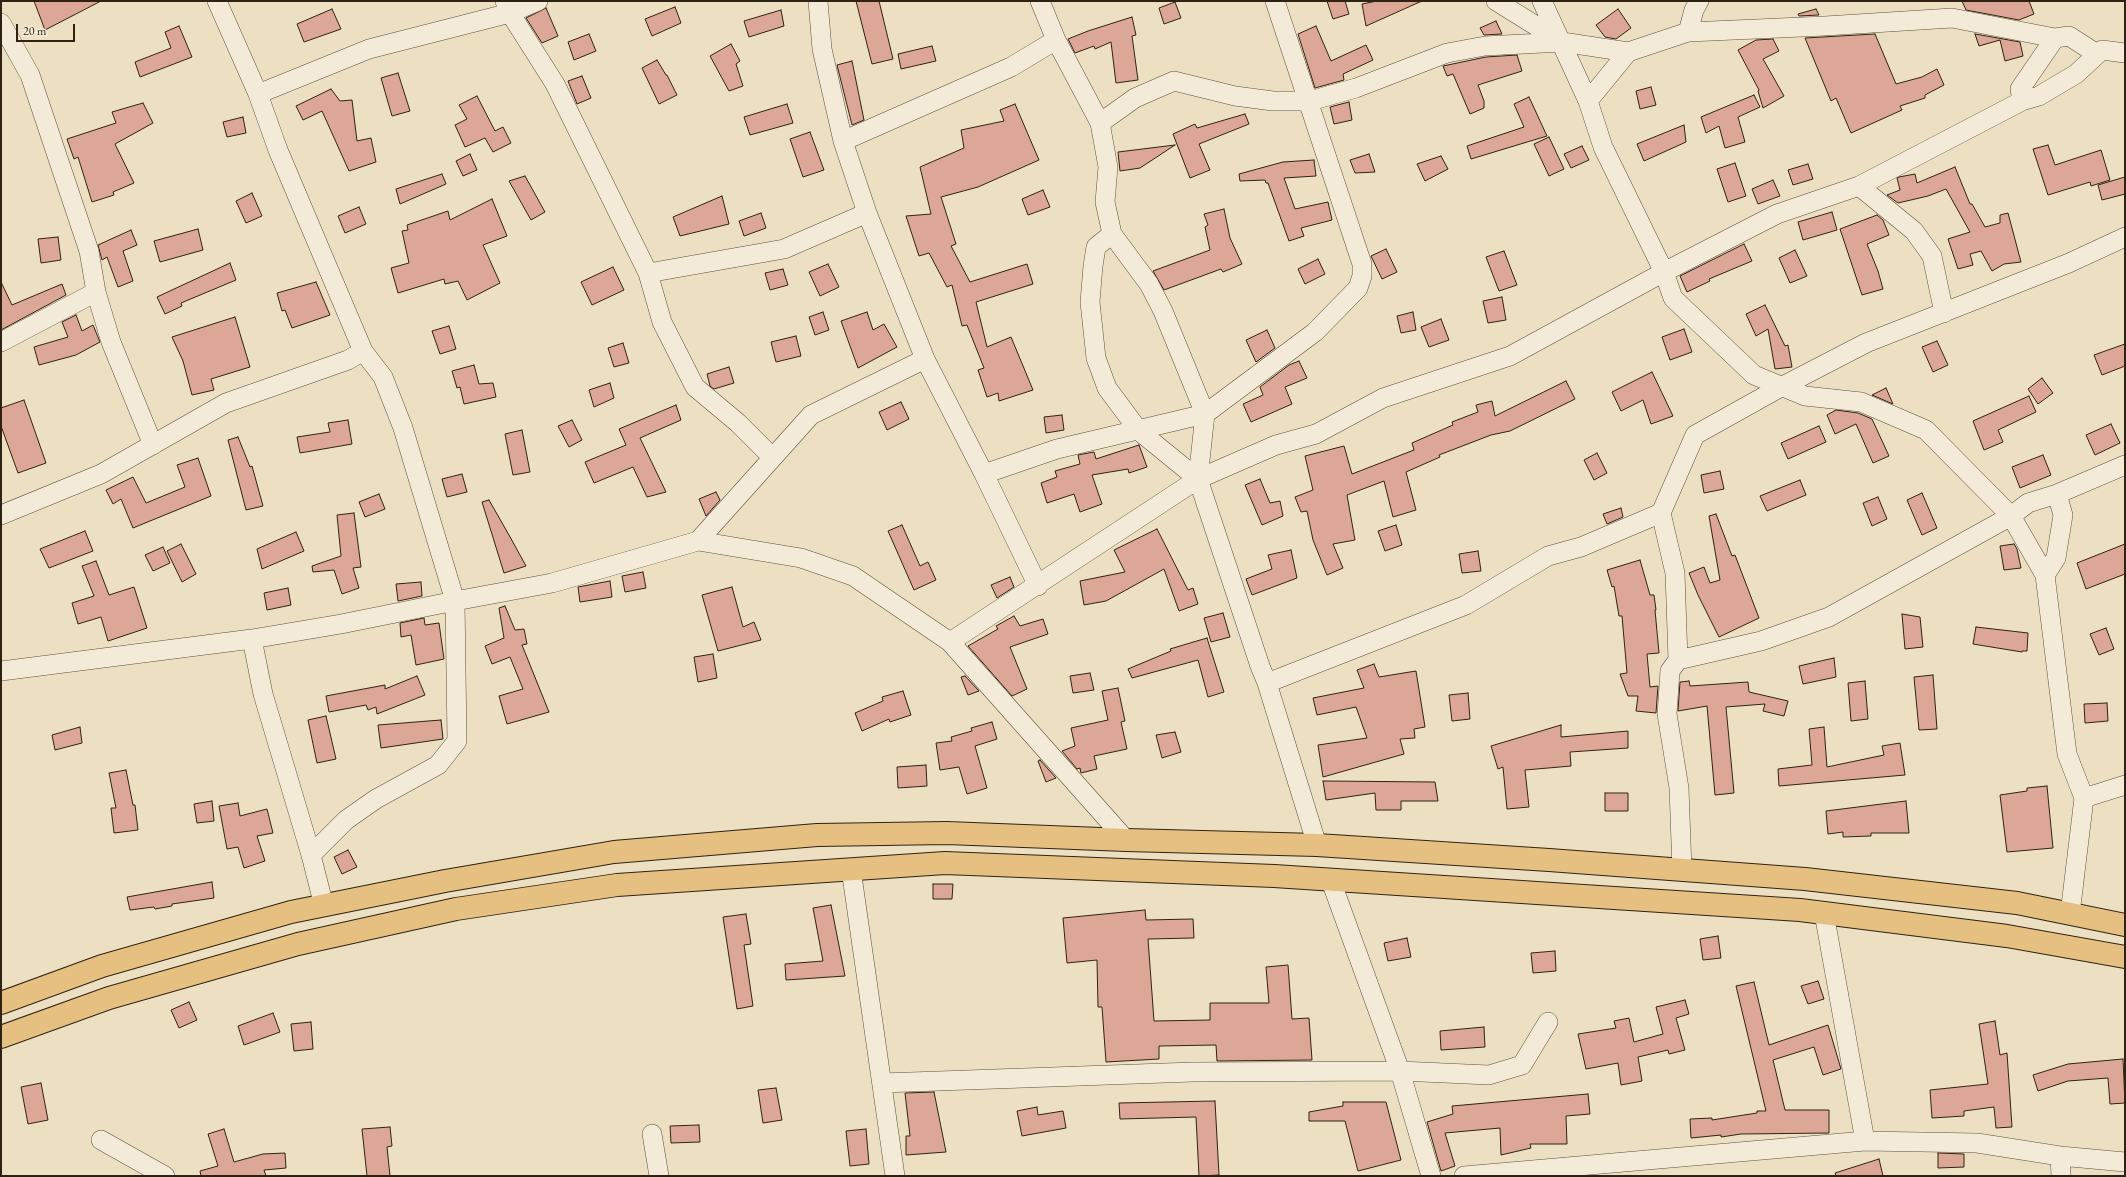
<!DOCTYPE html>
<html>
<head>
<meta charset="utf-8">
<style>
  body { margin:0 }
  #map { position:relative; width:2126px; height:1177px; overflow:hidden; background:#eddfc2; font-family:"EB Garamond",serif }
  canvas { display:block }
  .frame { position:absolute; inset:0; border:2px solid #2f2214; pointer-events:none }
  .scale { position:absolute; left:16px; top:24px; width:59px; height:18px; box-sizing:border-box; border:2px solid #2f2214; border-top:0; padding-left:5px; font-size:12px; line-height:14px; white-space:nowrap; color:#2f2214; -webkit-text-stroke:3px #f3ead7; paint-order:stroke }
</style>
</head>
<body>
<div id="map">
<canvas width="2126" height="1177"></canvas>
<div class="frame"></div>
<div class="scale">20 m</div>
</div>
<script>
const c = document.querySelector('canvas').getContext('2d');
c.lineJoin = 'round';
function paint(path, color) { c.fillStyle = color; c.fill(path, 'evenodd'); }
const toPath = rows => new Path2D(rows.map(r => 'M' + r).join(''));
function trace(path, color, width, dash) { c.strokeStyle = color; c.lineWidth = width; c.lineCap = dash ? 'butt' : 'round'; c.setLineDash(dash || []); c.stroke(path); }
const building = toPath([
  [34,1,101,1,45,30,34,1],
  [856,1,879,1,893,59,872,64,856,1],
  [1327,1,1345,1,1349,14,1333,19,1327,1],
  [1377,1,1422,1,1366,26,1362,4,1377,1],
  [1962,1,2029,1,2034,14,2019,20,1966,10,1962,1],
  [1175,2,1181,18,1164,24,1159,8,1175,2],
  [675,7,681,23,652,36,645,19,675,7],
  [546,8,558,36,542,43,526,18,546,8],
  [332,9,341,29,304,42,297,24,332,9],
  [1618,9,1631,28,1616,39,1605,37,1596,25,1618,9],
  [1816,9,1819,15,1799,16,1798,14,1816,9],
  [781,10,784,26,749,37,744,21,781,10],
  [1132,17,1136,35,1132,36,1138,80,1116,83,1111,42,1095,49,1094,46,1075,53,1068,39,1088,31,1132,17],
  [1496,21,1502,34,1484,35,1480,28,1496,21],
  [179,26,192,57,140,77,135,62,171,48,165,32,179,26],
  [1316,26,1331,61,1366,45,1373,60,1343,74,1344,80,1315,88,1298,34,1316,26],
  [589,34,596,51,574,60,568,42,589,34],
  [1875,34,1896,84,1922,77,1937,69,1944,85,1925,95,1925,98,1900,106,1902,110,1851,133,1836,98,1831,101,1805,38,1875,34],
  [1975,34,2020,42,2023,56,2005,61,2000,40,1979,46,1975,34],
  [1773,39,1779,51,1763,59,1784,96,1763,108,1758,91,1759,90,1738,50,1756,40,1773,39],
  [731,44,740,61,736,64,743,86,729,91,710,56,731,44],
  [932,46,936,61,901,69,898,54,932,46],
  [1517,55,1522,71,1478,85,1484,101,1484,108,1470,114,1453,74,1447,76,1443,66,1486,57,1517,55],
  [657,60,666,75,667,75,677,95,659,104,642,68,657,60],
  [852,61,864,120,852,125,837,65,852,61],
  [398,73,410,111,392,116,381,78,398,73],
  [582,76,591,98,577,104,568,81,582,76],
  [1651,87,1656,105,1640,109,1636,91,1651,87],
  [331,89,340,101,352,100,357,141,371,138,376,162,349,171,322,111,303,120,296,106,331,89],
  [1754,95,1760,107,1738,117,1745,142,1725,148,1719,126,1706,133,1701,117,1754,95],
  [477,96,495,131,503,127,511,143,493,152,485,138,465,147,455,125,467,119,459,105,477,96],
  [1529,97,1547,136,1471,159,1467,146,1524,127,1514,104,1529,97],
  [1349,102,1352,120,1334,124,1330,107,1349,102],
  [143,103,153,123,115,144,134,183,113,192,114,195,92,202,78,157,74,159,67,139,116,123,112,112,143,103],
  [787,104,793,123,750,135,744,117,787,104],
  [1015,104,1039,160,978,187,941,197,956,244,951,246,970,282,1027,264,1033,284,976,302,987,347,1011,337,1033,390,999,401,998,393,987,397,978,370,984,368,967,325,962,326,952,285,947,287,929,253,919,256,906,216,931,214,920,167,964,148,961,130,1004,121,1000,110,1015,104],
  [1245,114,1249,124,1199,144,1210,170,1190,178,1173,134,1195,124,1197,128,1245,114],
  [243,117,246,133,227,137,223,122,243,117],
  [1684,125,1686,142,1644,161,1637,144,1684,125],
  [810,132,824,170,803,177,790,139,810,132],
  [1549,137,1564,169,1549,176,1534,144,1549,137],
  [1175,145,1140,168,1120,171,1118,152,1175,145],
  [2048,145,2055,165,2101,150,2110,180,2091,186,2090,182,2048,195,2033,149,2048,145],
  [1582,146,1589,160,1571,168,1564,154,1582,146],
  [470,154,477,170,463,176,456,161,470,154],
  [1369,154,1375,172,1355,173,1350,160,1369,154],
  [1441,156,1448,169,1425,181,1417,164,1441,156],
  [1314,160,1316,176,1284,178,1295,209,1328,202,1332,220,1301,228,1304,236,1289,241,1268,183,1266,183,1265,180,1240,181,1239,174,1283,162,1314,160],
  [1735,163,1746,196,1728,202,1717,169,1735,163],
  [1808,164,1813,179,1793,185,1788,170,1808,164],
  [1955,167,1970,204,1972,204,1985,227,2000,223,2000,215,2008,213,2021,262,2004,264,1992,271,1981,251,1970,254,1973,265,1958,269,1948,239,1970,232,1946,189,1928,196,1898,203,1887,195,1900,190,1897,178,1899,177,1915,174,1917,183,1955,167],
  [442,174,446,184,400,204,396,189,442,174],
  [525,176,545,212,531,220,509,181,525,176],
  [2125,177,2125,194,2102,200,2098,185,2125,177],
  [1773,180,1780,196,1758,204,1752,189,1773,180],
  [1043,190,1050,207,1028,215,1022,199,1043,190],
  [252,193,262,216,246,223,236,201,252,193],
  [722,196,729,224,680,236,673,217,722,196],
  [492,199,507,236,483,245,500,283,467,300,458,281,445,284,444,279,398,293,391,268,409,263,402,231,408,230,407,225,448,211,450,220,492,199],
  [359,207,366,224,345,233,338,216,359,207],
  [1224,209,1230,238,1242,264,1223,272,1221,269,1164,290,1153,271,1210,250,1205,227,1208,225,1204,214,1224,209],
  [1832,212,1837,230,1803,240,1798,222,1832,212],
  [761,213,766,228,744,236,739,221,761,213],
  [1877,215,1883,220,1889,235,1867,244,1878,271,1883,289,1862,295,1840,229,1877,215],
  [198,229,203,250,160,262,154,241,198,229],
  [131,230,137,245,123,251,133,281,118,287,107,257,102,260,98,245,131,230],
  [58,237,61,260,41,263,38,239,58,237],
  [1744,244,1752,261,1709,279,1710,281,1687,292,1680,276,1744,244],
  [1386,249,1397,272,1382,279,1371,256,1386,249],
  [1795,250,1807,276,1790,283,1779,258,1795,250],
  [1504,251,1517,285,1499,291,1486,257,1504,251],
  [1318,259,1325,274,1305,284,1298,269,1318,259],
  [230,263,236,280,181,303,182,306,165,314,157,297,230,263],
  [828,264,839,287,820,296,809,272,828,264],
  [613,267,624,290,592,305,581,282,613,267],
  [783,269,788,285,770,290,765,273,783,269],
  [1,282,12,305,62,284,66,295,1,330,1,282],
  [316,282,330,315,292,328,285,310,282,311,277,293,316,282],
  [1502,297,1506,320,1488,323,1483,301,1502,297],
  [1765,305,1785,346,1788,345,1792,367,1775,369,1768,329,1756,336,1746,314,1765,305],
  [823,312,829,330,815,335,809,317,823,312],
  [867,312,873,330,884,324,897,347,858,368,841,321,867,312],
  [1413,312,1416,330,1401,333,1397,316,1413,312],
  [76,315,82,331,93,325,100,342,76,355,39,365,34,347,68,337,62,322,76,315],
  [235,317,250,367,211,379,214,390,192,395,183,361,172,337,235,317],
  [1441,319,1449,340,1429,347,1421,327,1441,319],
  [449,326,456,349,440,354,432,331,449,326],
  [1684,329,1692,352,1670,360,1662,337,1684,329],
  [1267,330,1275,348,1256,362,1246,340,1267,330],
  [796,336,801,356,776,362,771,342,796,336],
  [1937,341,1948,365,1933,372,1922,347,1937,341],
  [623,343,629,363,614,367,608,348,623,343],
  [2125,344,2125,366,2102,375,2094,355,2125,344],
  [1299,361,1307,378,1285,387,1292,404,1251,422,1243,404,1263,395,1260,387,1289,365,1299,361],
  [474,365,479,384,493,383,496,397,464,404,460,387,457,388,452,371,474,365],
  [729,367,734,383,714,389,710,386,707,374,729,367],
  [1652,372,1673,416,1651,424,1643,400,1621,411,1612,392,1652,372],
  [2042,378,2053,393,2038,404,2028,389,2042,378],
  [1566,381,1575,399,1510,431,1491,435,1439,455,1440,457,1406,472,1416,510,1393,517,1384,481,1347,495,1355,540,1333,544,1343,568,1327,575,1313,540,1307,511,1301,512,1295,497,1313,490,1305,456,1344,446,1352,474,1414,450,1412,443,1453,425,1452,422,1478,412,1476,405,1492,401,1495,416,1566,381],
  [610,383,614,398,594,407,589,390,610,383],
  [1886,388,1893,404,1872,395,1886,388],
  [2029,396,2036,412,1998,430,2003,442,1984,450,1973,421,2029,396],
  [24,400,46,463,18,473,1,426,1,408,24,400],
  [901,402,909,419,887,430,879,412,901,402],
  [676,405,681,420,640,438,666,492,647,497,633,467,594,483,585,462,626,445,619,429,676,405],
  [1836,410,1858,413,1872,419,1889,456,1873,463,1856,424,1835,434,1827,415,1836,410],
  [1062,415,1064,430,1046,433,1044,417,1062,415],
  [348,420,352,444,300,453,297,437,330,432,328,423,348,420],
  [572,420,582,440,569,447,558,426,572,420],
  [2111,424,2120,443,2095,455,2086,435,2111,424],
  [1819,426,1826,442,1788,459,1781,443,1819,426],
  [522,430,530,472,513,475,505,434,522,430],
  [238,437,250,467,252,466,263,506,246,510,228,440,238,437],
  [1139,445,1147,467,1129,473,1128,469,1092,475,1102,504,1080,512,1074,494,1047,503,1041,483,1057,477,1055,471,1080,464,1078,455,1094,452,1096,459,1139,445],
  [1597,453,1607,473,1594,480,1584,460,1597,453],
  [2043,455,2051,475,2020,488,2012,467,2043,455],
  [198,458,211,496,133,528,121,499,113,504,106,490,133,477,146,503,185,487,177,465,198,458],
  [1720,471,1724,489,1704,493,1701,475,1720,471],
  [462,474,467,492,447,497,442,479,462,474],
  [1260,479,1270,503,1280,501,1283,516,1262,525,1245,485,1260,479],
  [1800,480,1806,495,1767,511,1760,496,1800,480],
  [716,492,720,500,706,516,699,499,716,492],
  [1922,493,1937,528,1922,535,1907,500,1922,493],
  [379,494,385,509,365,517,359,502,379,494],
  [1878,497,1887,519,1872,526,1863,503,1878,497],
  [489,500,509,535,526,566,504,573,482,502,489,500],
  [1621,508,1623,517,1607,524,1603,514,1621,508],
  [354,513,361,567,353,568,359,588,342,594,334,570,313,572,312,566,341,556,337,515,354,513],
  [1716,514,1732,556,1735,555,1759,618,1719,637,1698,595,1689,573,1704,567,1710,583,1720,580,1709,516,1716,514],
  [902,525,920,566,928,562,936,580,914,590,888,531,902,525],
  [1396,525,1402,545,1385,551,1378,531,1396,525],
  [1157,529,1188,590,1193,588,1198,604,1179,611,1164,569,1106,601,1084,605,1080,581,1125,572,1114,550,1157,529],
  [85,531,93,551,49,568,40,549,85,531],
  [296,532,304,551,262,569,257,549,296,532],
  [181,544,196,574,182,582,167,551,181,544],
  [2014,544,2017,549,2021,568,2004,570,2000,546,2014,544],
  [2125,544,2125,574,2086,589,2077,563,2125,544],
  [163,547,170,563,153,571,145,555,163,547],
  [1291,550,1297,578,1252,595,1246,579,1272,569,1268,555,1291,550],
  [1478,551,1481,571,1462,573,1459,554,1478,551],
  [1640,560,1650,595,1654,595,1656,610,1655,610,1659,653,1647,654,1650,687,1658,686,1656,713,1636,711,1638,696,1628,696,1620,674,1627,673,1622,616,1619,616,1614,586,1612,587,1607,570,1640,560],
  [96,561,109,595,134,587,147,628,108,641,101,617,78,624,72,603,94,596,82,566,96,561],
  [643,572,646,588,625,592,622,576,643,572],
  [1010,577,1014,587,997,598,991,585,1010,577],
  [610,581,612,597,580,602,578,587,610,581],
  [421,582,422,596,398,601,396,584,421,582],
  [732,587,743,627,754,622,761,640,718,651,702,595,732,587],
  [288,588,291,605,267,610,264,593,288,588],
  [505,606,515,630,524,629,527,644,522,645,549,712,507,724,499,696,523,689,510,657,492,664,485,646,504,638,499,608,505,606],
  [1223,613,1230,637,1211,642,1204,618,1223,613],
  [1902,614,1920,617,1923,647,1905,649,1902,614],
  [1014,616,1020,626,1043,619,1048,634,1010,647,1027,689,1012,696,968,646,998,629,996,626,1014,616],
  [424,618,425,625,439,623,444,659,416,665,411,635,401,637,400,623,424,618],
  [1976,627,2028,633,2027,651,2022,651,2022,652,1973,644,1976,627],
  [2106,628,2114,649,2099,655,2090,634,2106,628],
  [1207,638,1224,692,1208,697,1198,660,1132,678,1128,669,1171,651,1170,649,1207,638],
  [713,654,717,678,698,682,694,657,713,654],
  [1834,658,1836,677,1803,684,1799,666,1834,658],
  [1374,664,1379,677,1416,671,1425,727,1414,729,1415,738,1400,739,1404,754,1323,777,1318,745,1367,738,1356,707,1317,715,1313,698,1364,688,1357,670,1374,664],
  [1090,673,1094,690,1073,693,1070,676,1090,673],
  [1933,675,1937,729,1919,730,1914,677,1933,675],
  [417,676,425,695,377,714,376,707,368,710,366,705,329,712,326,696,385,685,385,689,417,676],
  [965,676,979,691,968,695,961,677,965,676],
  [1689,681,1690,686,1748,682,1749,692,1788,701,1784,716,1763,711,1765,704,1726,707,1734,793,1715,795,1707,706,1678,711,1680,682,1689,681],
  [1865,681,1868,719,1851,721,1848,683,1865,681],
  [1118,688,1125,721,1121,722,1127,749,1094,756,1097,769,1081,773,1080,768,1077,769,1062,751,1075,746,1071,728,1108,720,1102,691,1118,688],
  [903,691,911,715,890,722,889,719,862,731,855,713,883,701,882,697,903,691],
  [1468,693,1470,719,1452,721,1449,695,1468,693],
  [2107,703,2108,721,2085,723,2084,704,2107,703],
  [326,716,336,759,317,763,308,720,326,716],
  [441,720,443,739,381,748,378,725,441,720],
  [992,722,997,739,975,746,987,788,967,794,959,767,940,770,936,743,952,741,951,737,972,731,971,728,992,722],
  [1561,725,1561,737,1628,731,1628,748,1570,752,1571,766,1525,770,1529,807,1507,809,1503,767,1498,769,1491,746,1561,725],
  [80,727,82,743,55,750,52,735,80,727],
  [1824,727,1827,767,1884,755,1882,746,1900,743,1905,775,1779,786,1778,769,1812,765,1809,729,1824,727],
  [1175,732,1181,752,1162,758,1156,735,1175,732],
  [1040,760,1056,778,1046,782,1038,761,1040,760],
  [926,765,927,786,898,788,897,767,926,765],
  [126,770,133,805,135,805,138,830,114,833,111,808,116,808,109,773,126,770],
  [1323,781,1435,782,1438,801,1401,801,1401,810,1376,810,1375,793,1326,800,1323,781],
  [2047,786,2053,848,2007,852,2000,795,2027,791,2027,788,2047,786],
  [1605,793,1628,793,1628,811,1605,811,1605,793],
  [212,801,214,821,197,823,194,804,212,801],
  [1906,801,1909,833,1871,833,1871,836,1843,837,1843,832,1828,834,1826,811,1906,801],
  [238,803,240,816,267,809,273,833,257,836,265,861,244,868,238,847,227,849,219,806,238,803],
  [348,850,357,867,342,874,334,857,348,850],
  [212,882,214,898,172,904,172,906,155,909,154,907,130,910,127,897,212,882],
  [933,884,953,884,952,899,933,899,933,884],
  [831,905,845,976,786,980,785,964,823,961,813,908,831,905],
  [1145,910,1146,920,1193,919,1194,938,1148,939,1154,1021,1210,1020,1210,1003,1269,1003,1266,967,1288,965,1292,1019,1309,1018,1312,1060,1217,1061,1216,1045,1159,1046,1159,1059,1106,1062,1102,1007,1098,1007,1097,960,1067,963,1063,918,1145,910],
  [746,914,751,944,744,945,753,1006,737,1009,723,917,746,914],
  [1718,936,1721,958,1703,960,1700,939,1718,936],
  [1407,938,1411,957,1388,961,1384,943,1407,938],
  [1555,951,1556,971,1533,973,1531,953,1555,951],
  [1818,981,1824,999,1808,1004,1801,986,1818,981],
  [1754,982,1769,1045,1828,1025,1841,1069,1823,1075,1814,1047,1773,1060,1785,1110,1829,1110,1829,1133,1741,1134,1721,1137,1721,1135,1691,1138,1690,1119,1712,1118,1712,1120,1757,1113,1757,1111,1766,1111,1736,986,1754,982],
  [1685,1000,1689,1014,1676,1018,1685,1050,1669,1054,1668,1050,1638,1057,1642,1081,1621,1085,1618,1063,1586,1069,1578,1034,1616,1028,1614,1021,1629,1018,1634,1042,1663,1034,1656,1007,1685,1000],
  [189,1002,197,1020,179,1028,171,1010,189,1002],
  [273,1013,280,1032,244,1045,238,1026,273,1013],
  [1995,1021,2000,1055,2007,1053,2012,1127,1996,1128,1994,1107,1964,1111,1964,1116,1932,1118,1930,1090,1988,1084,1979,1024,1995,1021],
  [311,1022,313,1049,294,1051,291,1024,311,1022],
  [1484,1027,1485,1047,1441,1050,1440,1031,1484,1027],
  [2123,1059,2125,1103,2110,1104,2108,1078,2068,1081,2038,1091,2033,1075,2068,1064,2123,1059],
  [41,1083,48,1120,28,1124,21,1087,41,1083],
  [776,1088,782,1120,763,1123,758,1090,776,1088],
  [934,1092,946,1152,906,1155,906,1136,910,1136,905,1093,934,1092],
  [1588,1094,1590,1114,1566,1116,1567,1144,1530,1144,1531,1148,1501,1155,1500,1128,1445,1133,1455,1166,1441,1171,1427,1122,1453,1114,1452,1106,1588,1094],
  [1215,1101,1219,1175,1199,1176,1196,1117,1120,1119,1119,1103,1215,1101],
  [1343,1102,1386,1102,1401,1160,1358,1171,1345,1121,1309,1121,1309,1112,1343,1106,1343,1102],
  [1037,1107,1038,1115,1063,1111,1066,1128,1022,1136,1017,1111,1037,1107],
  [699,1125,700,1142,671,1143,670,1126,699,1125],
  [390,1127,392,1146,387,1147,390,1176,367,1176,362,1129,390,1127],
  [224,1129,234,1162,263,1154,285,1153,286,1168,264,1170,266,1176,201,1176,200,1171,218,1166,208,1134,224,1129],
  [866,1129,869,1164,850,1166,846,1131,866,1129],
  [1938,1153,1964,1154,1964,1167,1938,1168,1938,1153],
  [1879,1159,1883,1176,1836,1176,1835,1173,1879,1159]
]);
const minor = toPath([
  [217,1,258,94,278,150,363,351,383,377,403,428,455,601,457,741,438,765,376,799,346,820,311,855],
  [505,1,510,13,555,84,648,273,662,322,695,387,738,423,772,457],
  [818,1,822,49,838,119,843,141,867,213,925,359,984,474,1038,586],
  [1040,1,1056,40,1100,123,1108,167,1105,202,1112,234,1149,284,1163,311,1205,414,1198,479,1260,666,1267,683,1317,845],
  [1496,1,1562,42],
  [1542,1,1588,101,1603,147,1664,272,1673,298,1754,375,1805,396,1861,402,1926,430,2011,516,2045,575,2067,754,2084,798,2070,914],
  [1,23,30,75,89,251,96,292,111,342,153,445],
  [1688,32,1694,10,1699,1],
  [258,94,369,49,510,13,538,1],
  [1588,101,1628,52],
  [2022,101,2020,89,2055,38],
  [1100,123,1135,98,1174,81,1235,96,1273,101,1310,101,1356,88,1447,53,1485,46,1562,42,1628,52,1688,32,1825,26,1952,18,2055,38,2069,36,2097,54],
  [843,141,1011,67,1056,40],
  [1859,186,1914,231,1932,256,1944,313],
  [1112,234,1096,247,1093,266,1090,302,1096,358,1107,388,1139,431,1198,479],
  [648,273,784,249,867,213],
  [1,342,96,292],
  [984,474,1057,449,1205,414,1315,332,1358,288,1362,276,1362,264,1275,1],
  [1,515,101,474,226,403,348,360,363,351],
  [698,541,811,415,925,359],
  [2045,575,2056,558,2063,515,2057,494],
  [252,639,263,694,311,855,324,906],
  [950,642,1198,479,1276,445,1316,434,1383,398,1510,356,1664,272,1777,214,1859,186,2022,101,2039,96,2076,74,2102,50,2125,53],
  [1678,660,1761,641,1829,617,2011,516,2028,503,2057,494,2125,465],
  [1,671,252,639,341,624,455,601,552,583,698,541,801,558,853,576,950,642,1126,840],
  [1267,683,1466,605,1548,556,1581,547,1661,513],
  [2084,798,2125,785],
  [851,869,895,1176],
  [1682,870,1679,788,1667,714,1670,671,1678,660,1675,573,1661,513,1695,435,1781,387,1866,343,2069,263,2125,237],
  [1331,881,1400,1071,1431,1176],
  [1824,913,1865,1141,1977,1143,2060,1156,2125,1162],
  [882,1083,1193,1072,1400,1071,1489,1075,1522,1065,1548,1022],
  [652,1134,659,1176],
  [101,1140,165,1176],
  [2060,1156,2061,1176],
  [1464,1176,1865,1141]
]);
const major = toPath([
  [1,1003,102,966,291,912,445,881,614,852,817,835,947,833,1126,840,1317,845,1549,860,1805,879,2017,903,2125,925],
  [1,1037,109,998,298,944,456,909,617,885,945,863,1274,876,1800,910,2007,936,2125,957]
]);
paint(building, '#dca796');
trace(building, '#2f2214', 1);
trace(minor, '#5e5140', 20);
trace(major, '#2f2214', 24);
trace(minor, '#f3ead7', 19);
trace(major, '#e6c081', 22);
</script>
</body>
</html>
